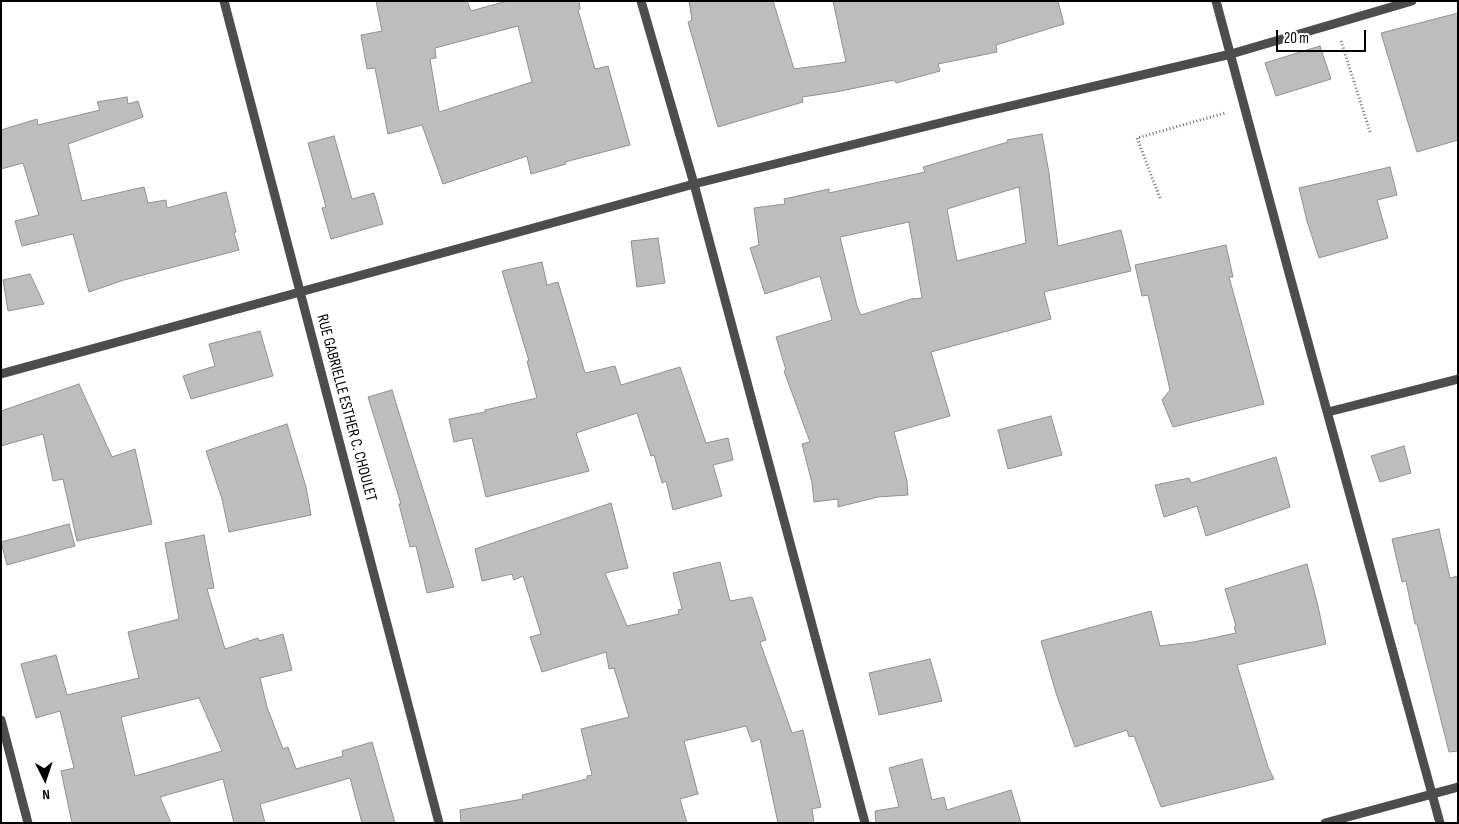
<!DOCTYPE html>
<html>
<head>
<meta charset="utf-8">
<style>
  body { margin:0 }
  #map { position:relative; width:1459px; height:824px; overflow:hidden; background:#fff; font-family:"Sofia Sans Condensed",sans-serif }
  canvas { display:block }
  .frame { position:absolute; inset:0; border:2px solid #000; pointer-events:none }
  .north { position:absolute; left:20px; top:754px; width:50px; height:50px; -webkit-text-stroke:4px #fff; paint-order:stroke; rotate:176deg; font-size:14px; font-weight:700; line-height:20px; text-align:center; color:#000 }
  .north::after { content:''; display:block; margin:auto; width:18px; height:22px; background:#000; clip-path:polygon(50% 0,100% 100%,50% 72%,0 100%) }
  .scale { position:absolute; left:1276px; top:30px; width:90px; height:22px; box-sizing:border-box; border:2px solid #000; border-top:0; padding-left:6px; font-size:15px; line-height:18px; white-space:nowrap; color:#000; -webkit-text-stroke:4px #fff; paint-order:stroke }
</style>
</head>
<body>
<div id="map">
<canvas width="1459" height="824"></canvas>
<div class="frame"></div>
<div class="north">N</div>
<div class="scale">20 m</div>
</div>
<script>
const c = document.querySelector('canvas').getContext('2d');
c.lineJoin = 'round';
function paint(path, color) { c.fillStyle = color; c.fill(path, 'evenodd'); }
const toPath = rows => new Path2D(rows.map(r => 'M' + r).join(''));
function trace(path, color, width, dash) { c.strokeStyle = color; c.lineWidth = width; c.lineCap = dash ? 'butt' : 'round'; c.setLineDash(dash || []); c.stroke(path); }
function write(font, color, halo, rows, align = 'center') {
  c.font = font + ' "Sofia Sans Condensed",sans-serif'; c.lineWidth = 4.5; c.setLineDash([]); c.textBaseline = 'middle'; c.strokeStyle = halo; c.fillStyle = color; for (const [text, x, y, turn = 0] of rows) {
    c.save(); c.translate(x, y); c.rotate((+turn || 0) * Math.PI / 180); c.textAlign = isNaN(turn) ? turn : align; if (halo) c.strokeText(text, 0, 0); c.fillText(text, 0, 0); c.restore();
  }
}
const building = toPath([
  [376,1,467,1,471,11,507,1,579,1,580,9,578,10,595,69,608,66,630,145,565,162,566,164,531,174,527,156,443,184,422,125,388,134,375,68,367,69,361,35,382,31,376,1],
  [518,26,532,82,439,112,430,59,436,58,435,48,518,26],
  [689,1,773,1,794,69,846,62,833,1,1058,1,1064,24,996,45,997,52,938,64,940,71,896,83,894,80,836,92,802,97,803,102,718,127,688,22,692,20,689,1],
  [1458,13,1458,140,1417,152,1381,33,1458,13],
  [1320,46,1331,79,1276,96,1265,63,1320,46],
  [127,97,128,104,138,101,143,117,68,144,82,201,144,187,148,203,166,200,167,208,226,192,236,232,234,233,239,250,124,280,89,292,73,234,22,246,15,221,39,215,23,163,1,169,1,130,37,119,38,125,100,110,97,102,127,97],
  [1042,134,1049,173,1058,246,1121,230,1131,271,1044,292,1051,319,931,352,950,416,894,432,907,481,908,495,878,497,838,507,838,499,814,502,812,483,802,444,810,442,784,371,786,370,776,337,832,320,820,276,765,294,750,248,759,245,754,208,785,204,784,199,829,189,829,193,925,172,923,167,1008,142,1007,140,1042,134],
  [1019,187,1026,243,957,261,947,209,1019,187],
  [909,222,922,298,911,299,861,315,857,306,840,237,909,222],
  [334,136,352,199,374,193,383,224,331,239,322,208,326,207,308,143,334,136],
  [1390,167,1397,195,1377,200,1388,238,1319,258,1307,221,1299,188,1390,167],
  [658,238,665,283,637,287,631,241,658,238],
  [1226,245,1233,277,1229,277,1264,404,1173,427,1162,400,1170,390,1148,295,1142,296,1135,265,1226,245],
  [542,262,547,285,558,282,585,373,615,366,621,385,680,367,706,443,728,438,733,460,713,465,722,496,673,510,666,481,662,483,654,455,651,456,637,413,576,433,589,471,486,497,472,438,454,442,449,419,485,412,485,410,537,398,527,361,529,361,502,271,542,262],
  [30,274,44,304,8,311,3,280,30,274],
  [260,331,273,376,191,399,183,376,215,366,209,344,260,331],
  [79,384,112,457,135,449,152,524,77,541,63,479,53,481,43,434,1,446,1,411,79,384],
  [392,390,407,439,454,587,427,593,416,546,410,547,399,504,401,504,368,397,392,390],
  [1051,416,1062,455,1008,469,998,430,1051,416],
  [287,424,306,487,311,515,229,532,222,499,206,451,287,424],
  [1404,446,1411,473,1380,482,1371,456,1404,446],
  [1276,457,1290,507,1206,536,1197,506,1164,517,1155,485,1189,478,1191,483,1276,457],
  [611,503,628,568,605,573,627,626,679,614,678,610,682,609,673,573,720,562,730,601,752,597,766,640,760,642,792,733,803,730,821,807,812,809,814,823,778,823,760,739,752,742,746,726,684,741,698,794,680,799,687,823,461,823,460,810,523,799,522,795,587,779,587,776,592,775,581,729,629,717,614,668,609,669,606,652,542,672,530,637,541,634,523,576,514,580,512,574,482,581,475,549,611,503],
  [69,524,75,546,7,565,1,542,69,524],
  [1439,529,1450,578,1458,576,1458,751,1449,752,1417,624,1415,624,1406,581,1402,582,1392,539,1439,529],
  [204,535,214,588,207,589,225,649,258,638,259,641,283,634,292,670,260,678,267,707,283,749,288,747,296,769,343,756,342,751,372,742,395,823,362,823,350,778,260,804,265,823,234,823,223,779,160,797,171,823,72,823,61,771,74,768,60,711,36,718,21,664,56,655,67,695,139,678,128,632,179,619,165,543,204,535],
  [199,698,222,751,135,776,121,717,199,698],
  [1307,564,1318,606,1326,644,1237,665,1268,767,1274,779,1161,807,1134,736,1129,737,1127,730,1075,747,1056,693,1041,641,1151,611,1160,646,1194,642,1236,633,1234,627,1236,626,1225,589,1307,564],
  [930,659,942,701,879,715,869,673,930,659],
  [922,759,932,800,944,797,947,810,1011,790,1021,823,876,823,875,811,899,807,889,768,922,759]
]);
const path = toPath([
  [1341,41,1370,132],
  [1160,198,1137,138,1225,113]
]);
const minor = toPath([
  [224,1,439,823],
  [641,1,694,184,865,823],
  [1216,1,1289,273,1440,823],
  [1,374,694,184,972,115,1231,54,1412,1],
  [1328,412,1458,379],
  [1,720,28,823],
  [1325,823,1458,787]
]);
const streetNames = [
  ["RUE GABRIELLE ESTHER C. CHOULET",346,408,75]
];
paint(building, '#bdbdbd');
trace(building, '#919191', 1);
trace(path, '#6f6f6f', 3, [1, 2.5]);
trace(minor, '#4d4d4d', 9);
write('16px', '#000', '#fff', streetNames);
</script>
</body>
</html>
